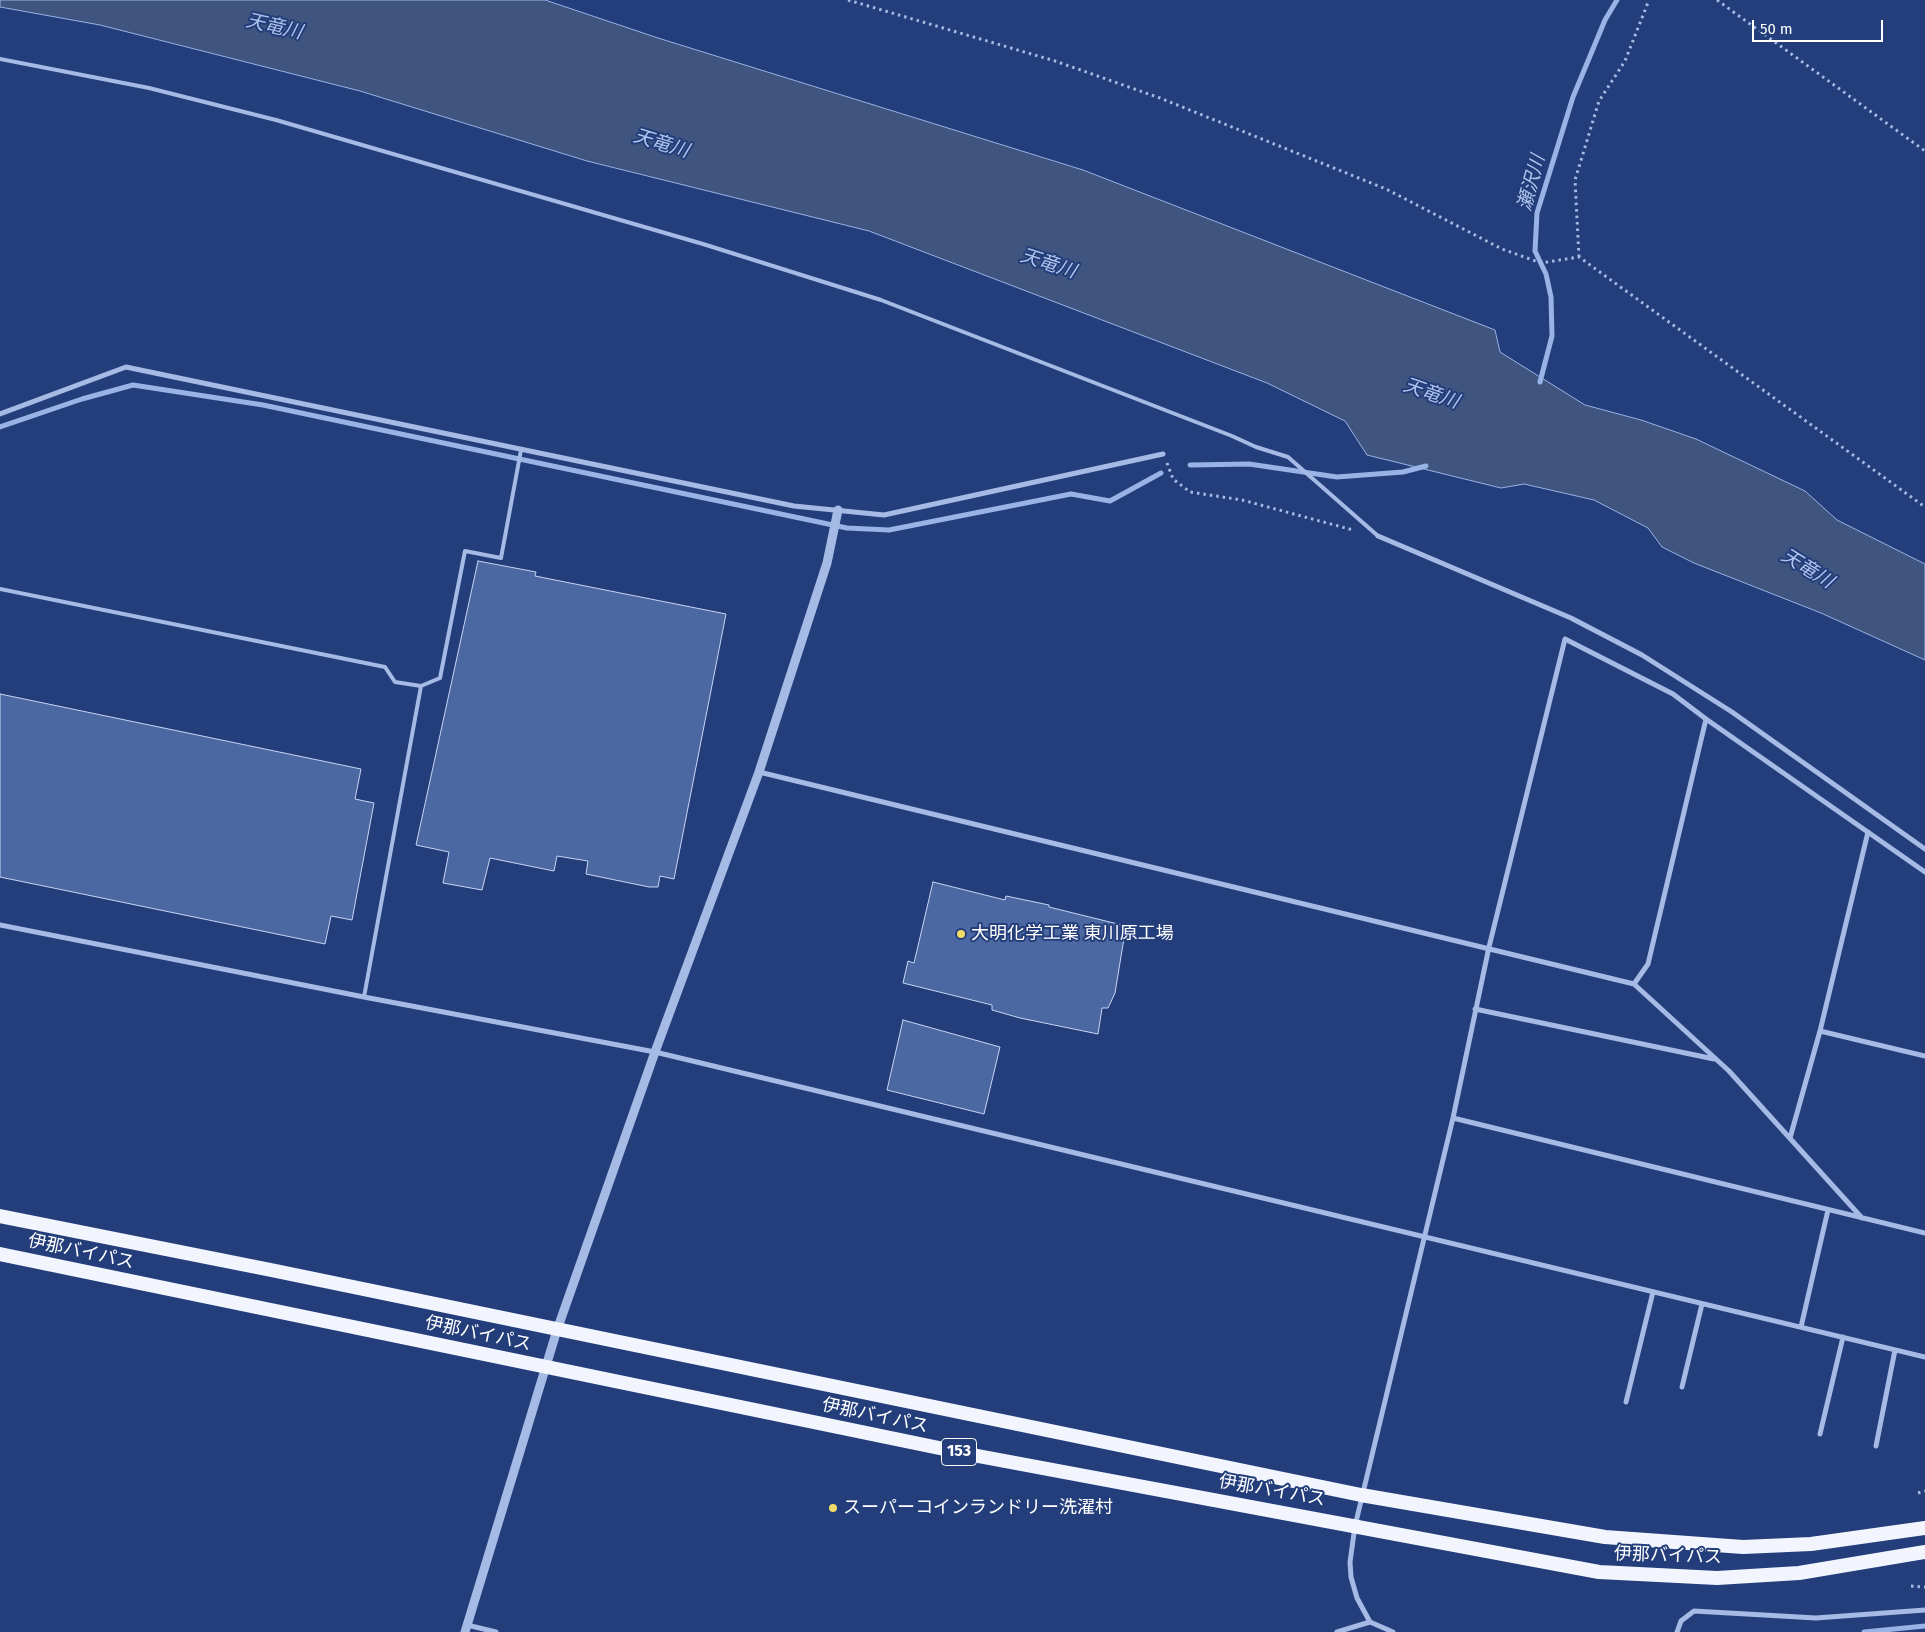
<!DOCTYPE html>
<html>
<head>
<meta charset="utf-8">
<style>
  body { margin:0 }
  #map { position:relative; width:1925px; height:1632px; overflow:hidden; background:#233e7a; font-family:"Fira Sans",sans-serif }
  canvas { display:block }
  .scale { position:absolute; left:1752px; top:20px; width:131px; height:22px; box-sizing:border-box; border:2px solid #fff; border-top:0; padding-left:6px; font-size:15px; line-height:18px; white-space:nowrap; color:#fff; -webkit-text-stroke:4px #233e7a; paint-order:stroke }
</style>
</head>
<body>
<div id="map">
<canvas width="1925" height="1632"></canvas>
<div class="scale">50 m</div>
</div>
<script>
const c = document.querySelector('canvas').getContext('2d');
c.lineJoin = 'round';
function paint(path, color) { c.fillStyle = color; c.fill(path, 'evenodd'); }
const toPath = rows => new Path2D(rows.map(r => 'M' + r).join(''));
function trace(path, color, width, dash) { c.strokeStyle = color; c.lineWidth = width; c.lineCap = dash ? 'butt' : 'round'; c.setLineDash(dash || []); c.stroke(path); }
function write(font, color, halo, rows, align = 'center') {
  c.font = font + ' "Fira Sans","Noto Sans JP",sans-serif'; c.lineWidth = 4; c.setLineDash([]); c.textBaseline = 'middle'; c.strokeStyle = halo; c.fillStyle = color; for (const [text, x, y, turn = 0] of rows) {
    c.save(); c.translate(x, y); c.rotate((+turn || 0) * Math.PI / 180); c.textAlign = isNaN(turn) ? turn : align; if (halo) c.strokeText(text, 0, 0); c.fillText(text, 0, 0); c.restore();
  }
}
const water = toPath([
  [0,0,545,0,658,38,1083,170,1495,330,1500,352,1585,405,1641,420,1696,439,1805,491,1837,520,1925,564,1925,660,1821,613,1694,563,1662,547,1648,528,1594,500,1524,484,1501,488,1367,455,1345,421,1267,383,869,231,587,161,360,91,100,25,0,7,0,0]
]);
const stream = toPath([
  [1540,382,1552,336,1551,297,1546,274,1535,251,1537,213,1573,97,1605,20,1617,0],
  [0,427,82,399,133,385,263,405,847,528,889,530,1071,494,1110,501,1161,473],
  [1190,465,1249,464,1337,477,1403,472,1426,466],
  [1864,1632,1925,1626]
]);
const building = toPath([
  [478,561,536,572,535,576,726,614,674,879,660,876,658,887,649,887,586,874,588,861,557,856,554,871,490,858,482,890,443,883,449,852,416,845,478,561],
  [0,694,361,769,355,799,374,803,352,920,331,916,325,944,0,877,0,694],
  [933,882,1005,900,1006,896,1049,905,1049,907,1126,926,1115,993,1108,1008,1102,1008,1098,1034,1020,1018,992,1010,992,1005,903,983,908,961,914,963,933,882],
  [903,1020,1000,1047,984,1114,887,1090,903,1020]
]);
const path = toPath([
  [848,0,1055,61,1160,98,1386,189,1502,249,1541,263,1579,257,1925,507],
  [1717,0,1925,151],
  [1579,257,1575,180,1599,101,1625,61,1649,0],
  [1167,463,1173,479,1190,492,1242,500,1353,530],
  [1918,1493,1925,1491],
  [1911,1586,1925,1587]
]);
const service = toPath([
  [0,59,149,88,276,120,703,244,881,300,1232,436,1256,447,1288,457,1378,536],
  [0,589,385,667,395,682,421,686],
  [364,997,421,686,440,678,465,551,501,558,521,450]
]);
const minor = toPath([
  [0,414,126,367,794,506,884,515,1163,454],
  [1378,536,1571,618,1642,655,1732,712,1925,849],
  [1706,719,1925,872],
  [759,772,1634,984,1729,1071,1862,1218],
  [0,925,364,997,655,1052,1925,1357],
  [1475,1009,1714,1059],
  [1820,1031,1868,832],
  [1453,1118,1925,1233],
  [1790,1138,1820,1031,1925,1056],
  [1801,1327,1828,1210],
  [1682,1387,1702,1304],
  [1626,1402,1653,1292],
  [1820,1434,1843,1337],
  [1876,1446,1895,1350],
  [467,1625,496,1632],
  [1337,1632,1370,1622],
  [1393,1632,1370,1622,1357,1598,1351,1577,1350,1562,1355,1526,1453,1118,1489,947,1565,639,1673,694,1706,719,1648,964,1634,984],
  [1677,1632,1681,1621,1694,1611,1816,1618,1925,1610]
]);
const tertiary = toPath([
  [465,1632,557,1330,655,1052,759,772,827,563,838,510]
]);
const trunk = toPath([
  [0,1216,271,1270,1361,1495,1605,1537,1743,1547,1811,1544,1925,1528],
  [0,1254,978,1456,1599,1572,1717,1578,1799,1573,1925,1552]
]);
const markers = [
  [961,934,5,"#f0da68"],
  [833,1508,5,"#f0da68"]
];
const shields = [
  [959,1452,35]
];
const shieldNames = [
  ["153",959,1452]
];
const poiNames = [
  ["大明化学工業 東川原工場",971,934],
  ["スーパーコインランドリー洗濯村",843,1508]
];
const streetNames = [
  ["伊那バイパス",81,1252,12],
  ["伊那バイパス",478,1334,12],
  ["伊那バイパス",875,1416,12],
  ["伊那バイパス",1272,1491,10],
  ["伊那バイパス",1668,1556,2]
];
const waterNames = [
  ["天竜川",274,27,13],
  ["天竜川",661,144,17],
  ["瀬沢川",1532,183,-75],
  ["天竜川",1048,264,18],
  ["天竜川",1431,394,19],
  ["天竜川",1807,569,32]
];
paint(water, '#405480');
trace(water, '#99b3e6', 1);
trace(stream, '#99b3e6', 5);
paint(building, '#4b68a3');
trace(building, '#c8d6f4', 1);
trace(path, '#a5bae5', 3, [2.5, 4]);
trace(service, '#a5bae5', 4);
trace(minor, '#a5bae5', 5);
trace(tertiary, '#a5bae5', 9);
trace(trunk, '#f2f5fe', 14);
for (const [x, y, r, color] of markers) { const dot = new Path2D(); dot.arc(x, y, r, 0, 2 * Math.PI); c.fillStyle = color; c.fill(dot); trace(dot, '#233e7a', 2); }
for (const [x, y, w] of shields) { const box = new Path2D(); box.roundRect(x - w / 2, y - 13.5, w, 27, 4); c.fillStyle = '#233e7a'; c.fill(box); trace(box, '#fff', 1); }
write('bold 16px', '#fff', null, shieldNames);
write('18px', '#fff', '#233e7a', poiNames, 'left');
write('18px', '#fff', '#233e7a', streetNames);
write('italic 19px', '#b0c4ed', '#233e7a', waterNames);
</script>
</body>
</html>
